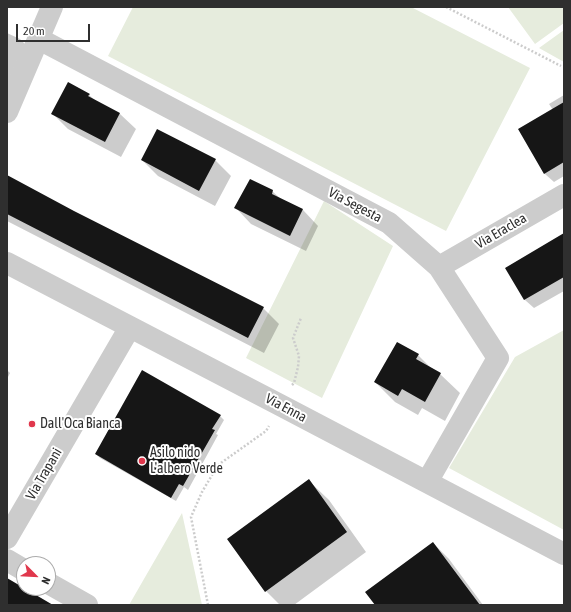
<!DOCTYPE html>
<html>
<head>
<meta charset="utf-8">
<style>
  body { margin:0 }
  #map { position:relative; width:571px; height:612px; overflow:hidden; background:#fff; font-family:"Asap Condensed",sans-serif }
  canvas { display:block }
  .frame { position:absolute; inset:0; border:8px solid #2f2f2f; pointer-events:none }
  .north { position:absolute; left:16px; top:556px; width:40px; height:40px; box-sizing:border-box; background:#fff; border:1px solid #acacac; border-radius:50%; rotate:114deg; font-size:11px; font-weight:700; line-height:16px; text-align:center; color:#2f2f2f }
  .north::after { content:''; display:block; margin:auto; width:14px; height:18px; background:#e0374c; clip-path:polygon(50% 0,100% 100%,50% 72%,0 100%) }
  .scale { position:absolute; left:16px; top:24px; width:74px; height:18px; box-sizing:border-box; border:2px solid #2f2f2f; border-top:0; padding-left:5px; font-size:12px; line-height:14px; white-space:nowrap; color:#2f2f2f; -webkit-text-stroke:3px #fff; paint-order:stroke }
</style>
</head>
<body>
<div id="map">
<canvas width="571" height="612"></canvas>
<div class="frame"></div>
<div class="north">N</div>
<div class="scale">20 m</div>
</div>
<script>
const c = document.querySelector('canvas').getContext('2d');
c.lineJoin = 'round';
function paint(path, color) { c.fillStyle = color; c.fill(path, 'evenodd'); }
const toPath = rows => new Path2D(rows.map(r => 'M' + r).join(''));
function trace(path, color, width, dash) { c.strokeStyle = color; c.lineWidth = width; c.lineCap = dash ? 'butt' : 'round'; c.setLineDash(dash || []); c.stroke(path); }
function write(font, color, halo, rows, align = 'center') {
  c.font = font + ' "Asap Condensed",sans-serif'; c.lineWidth = 4; c.setLineDash([]); c.textBaseline = 'middle'; c.strokeStyle = halo; c.fillStyle = color; for (const [text, x, y, turn = 0] of rows) {
    c.save(); c.translate(x, y); c.rotate((+turn || 0) * Math.PI / 180); c.textAlign = isNaN(turn) ? turn : align; if (halo) c.strokeText(text, 0, 0); c.fillText(text, 0, 0); c.restore();
  }
}
const green = toPath([
  [133,7,411,7,530,68,446,231,108,56],
  [508,7,564,7,564,23,535,44],
  [564,30,564,62,539,48],
  [324,201,393,246,322,398,246,358],
  [564,330,564,530,449,468,515,357],
  [182,513,202,605,129,605]
]);
const shadow = toPath([
  [7,33,20,39,33,52,7,89],
  [89,95,96,101,120,114,136,129,121,157,68,129,53,114],
  [564,95,564,176,554,182,545,174,553,110,549,104],
  [142,160,215,160,231,176,215,206,158,176],
  [7,176,74,212,263,308,279,324,264,353,7,221],
  [272,191,281,199,303,210,318,226,306,251,251,224,236,208],
  [564,234,564,291,534,308,525,300,506,268],
  [418,355,432,369,440,374,460,393,445,421,422,408,418,415,395,402,375,382],
  [7,370,10,373,7,379],
  [220,416,224,420,216,434,218,435,188,490,184,487,176,501,100,458,96,454],
  [309,481,329,500,366,552,294,605,280,605,266,591],
  [433,543,449,559,483,605,376,605]
]);
const building = toPath([
  [68,82,90,94,88,96,120,113,105,142,51,114],
  [564,102,564,162,544,174,518,129],
  [157,129,216,159,199,191,141,160],
  [7,175,74,211,264,307,248,338,7,214],
  [250,179,273,190,272,194,303,209,290,236,234,208],
  [564,233,564,277,524,300,505,268],
  [397,342,419,354,416,359,441,373,425,402,402,389,398,396,374,382],
  [142,370,221,415,212,429,215,430,183,486,179,484,171,498,95,454],
  [309,479,347,532,265,592,227,539],
  [433,542,480,605,375,605,365,592],
  [7,578,53,605,7,605]
]);
const path = toPath([
  [446,7,561,66],
  [292,385,294,383,298,367,299,356,293,338,301,318],
  [208,605,191,517,202,492,218,465,266,431,269,426]
]);
const minor = toPath([
  [39,39,389,223,439,267,498,358,427,482],
  [7,112,52,7],
  [7,263,280,405,564,554],
  [439,267,564,195],
  [7,538,130,327],
  [7,560,24,570],
  [48,583,87,605]
]);
const markers = [
  [32,424,4,"#e0374c"],
  [142,461,4,"#e0374c"]
];
const streetNames = [
  ["Via Segesta",355,205,28],
  ["Via Eraclea",501,231,-30],
  ["Via Enna",286,408,28],
  ["Via Trapani",44,474,-60]
];
const poiNames = [
  ["Dall'Oca Bianca",40,424],
  ["Asilo nido",150,453],
  ["L'albero Verde",150,469]
];
paint(green, '#e6ecdd');
paint(shadow, '#0003');
paint(building, '#161616');
trace(path, '#ccc', 2.5, [2, 2]);
trace(minor, '#ccc', 22);
for (const [x, y, r, color] of markers) { const dot = new Path2D(); dot.arc(x, y, r, 0, 2 * Math.PI); c.fillStyle = color; c.fill(dot); trace(dot, '#fff', 1.5); }
write('14px', '#2f2f2f', '#fff', streetNames);
write('14px', '#2f2f2f', '#fff', poiNames, 'left');
</script>
</body>
</html>
